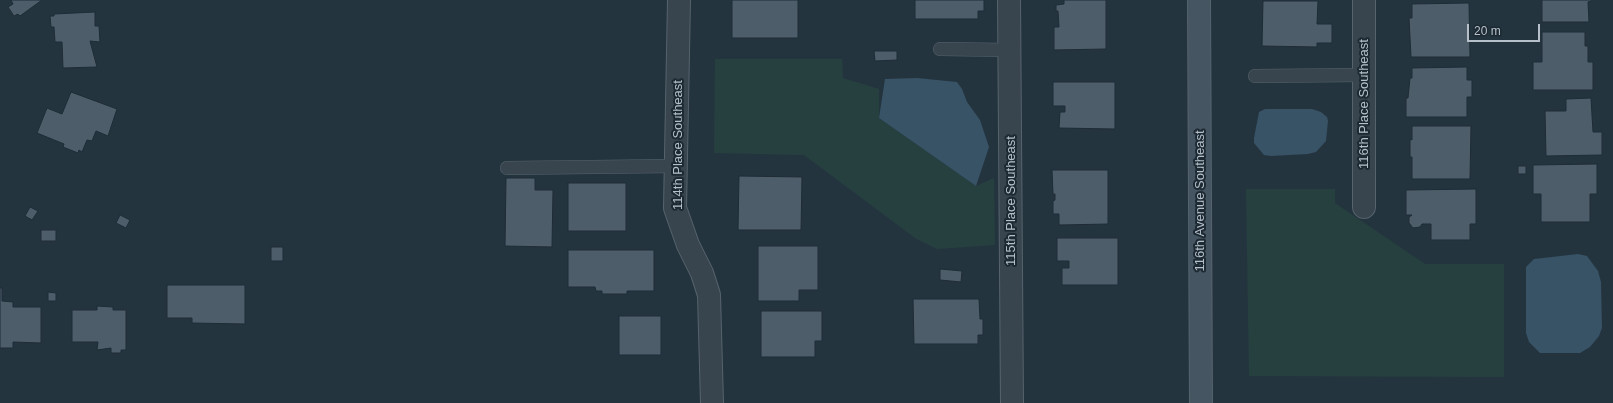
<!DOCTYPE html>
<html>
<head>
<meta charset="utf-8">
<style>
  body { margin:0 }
  #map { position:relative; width:1613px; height:403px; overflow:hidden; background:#24343f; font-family:Helvetica,sans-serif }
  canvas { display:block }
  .scale { position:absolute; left:1467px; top:24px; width:73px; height:18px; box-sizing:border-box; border:2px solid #b5c0ca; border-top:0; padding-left:5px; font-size:12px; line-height:14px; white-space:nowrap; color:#b5c0ca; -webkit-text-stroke:3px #1d2a34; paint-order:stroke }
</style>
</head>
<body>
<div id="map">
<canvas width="1613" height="403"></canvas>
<div class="scale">20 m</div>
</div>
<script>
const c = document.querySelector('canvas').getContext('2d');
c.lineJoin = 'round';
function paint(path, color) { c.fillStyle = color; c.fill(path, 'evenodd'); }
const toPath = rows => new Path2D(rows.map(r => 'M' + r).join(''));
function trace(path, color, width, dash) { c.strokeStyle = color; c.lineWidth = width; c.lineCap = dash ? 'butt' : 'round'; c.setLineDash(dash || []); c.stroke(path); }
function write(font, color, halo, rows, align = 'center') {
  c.font = font + ' Helvetica,sans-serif'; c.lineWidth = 4; c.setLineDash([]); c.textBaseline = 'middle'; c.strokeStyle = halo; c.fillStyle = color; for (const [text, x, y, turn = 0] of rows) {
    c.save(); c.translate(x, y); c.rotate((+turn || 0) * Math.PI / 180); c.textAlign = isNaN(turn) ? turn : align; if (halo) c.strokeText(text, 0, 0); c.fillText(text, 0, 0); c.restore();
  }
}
const green = toPath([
  [715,59,842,59,843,78,879,89,879,118,976,186,994,178,995,245,937,249,915,238,804,155,714,153],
  [1246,189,1335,189,1335,203,1425,264,1504,264,1504,377,1249,376]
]);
const water = toPath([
  [917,78,957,82,962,89,967,102,980,120,989,147,976,186,879,118,885,79],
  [1265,109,1312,109,1321,112,1327,117,1328,121,1326,141,1316,152,1308,154,1271,156,1264,155,1254,143,1254,138,1259,112],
  [1578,254,1587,256,1598,271,1601,282,1602,328,1599,336,1590,347,1580,353,1540,353,1529,342,1526,333,1526,267,1534,259]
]);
const building = toPath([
  [11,0,42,0,20,16,18,14,14,16,8,7,13,4,11,0],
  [732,0,798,0,798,38,732,38,732,0],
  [915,0,984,0,984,11,978,11,978,19,915,19,915,0],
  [1064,0,1106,0,1106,49,1054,50,1054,27,1059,27,1058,11,1056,11,1056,5,1064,4,1064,0],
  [1542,0,1592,0,1592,1,1588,2,1589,22,1542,22,1542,0],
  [1263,1,1318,1,1317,24,1332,24,1332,43,1317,43,1317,47,1262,46,1263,1],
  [1469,3,1470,57,1411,57,1409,18,1412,18,1412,4,1469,3],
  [95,12,95,26,99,26,100,42,90,41,97,67,63,68,62,42,55,42,54,27,51,27,50,16,54,16,54,14,95,12],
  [1542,32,1585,32,1585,46,1588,46,1588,62,1593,62,1593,90,1533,90,1533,62,1542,62,1542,32],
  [874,51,897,51,897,60,875,61,874,51],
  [1467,67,1467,80,1472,80,1472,97,1467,97,1467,117,1406,117,1406,98,1408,98,1410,78,1412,78,1412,68,1467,67],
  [1053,82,1115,82,1115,129,1059,128,1060,112,1065,112,1065,106,1053,106,1053,82],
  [71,92,117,109,108,136,96,131,92,141,87,140,82,152,79,150,78,153,63,147,64,144,37,133,47,108,62,114,71,92],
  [1591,98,1593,132,1602,132,1602,155,1546,156,1545,111,1566,111,1566,99,1591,98],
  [1412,126,1471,126,1470,179,1412,179,1412,157,1410,157,1410,139,1412,140,1412,126],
  [1597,164,1597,194,1590,194,1590,222,1541,222,1541,194,1533,194,1533,165,1597,164],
  [1518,166,1526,166,1526,174,1518,174,1518,166],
  [1052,170,1108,170,1108,224,1059,225,1059,214,1053,214,1053,201,1055,200,1055,194,1053,194,1052,170],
  [739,176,802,177,801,230,738,230,739,176],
  [506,178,535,178,535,190,553,190,552,247,505,246,506,178],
  [568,183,626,183,626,231,568,231,568,183],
  [1476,189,1476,224,1470,224,1470,240,1431,240,1431,224,1422,224,1420,227,1413,228,1409,223,1409,217,1412,215,1406,215,1406,190,1476,189],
  [30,207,38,211,32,220,25,216,30,207],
  [120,215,130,220,126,228,116,223,120,215],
  [41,230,56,230,56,241,41,241,41,230],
  [1057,238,1118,238,1118,285,1062,285,1062,268,1069,268,1069,261,1057,261,1057,238],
  [758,246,818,246,818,290,799,290,799,301,758,301,758,246],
  [271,247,283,247,283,261,271,261,271,247],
  [568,250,654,250,654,291,627,291,627,294,602,294,602,291,596,291,595,287,568,287,568,250],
  [940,269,962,271,961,282,940,280,940,269],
  [167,285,245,285,245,324,192,323,192,318,167,318,167,285],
  [0,288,2,288,2,301,13,302,13,307,41,307,41,343,13,342,13,348,0,348,0,288],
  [48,292,56,293,56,301,48,301,48,292],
  [913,299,979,299,980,319,983,319,983,335,978,335,978,344,914,344,913,299],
  [97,306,113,307,113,310,126,310,126,350,121,350,121,353,111,353,111,348,97,350,98,342,72,342,72,310,97,310,97,306],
  [761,311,822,311,822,341,815,341,815,357,761,357,761,311],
  [619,316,661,316,661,355,619,355,619,316]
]);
const lane = toPath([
  [940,49,1009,50],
  [1255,76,1364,75],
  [507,168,676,166]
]);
const street = toPath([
  [679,0,675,208,688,245,702,273,709,295,712,403],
  [1009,0,1012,403],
  [1364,0,1364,207]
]);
const secondary = toPath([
  [1199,0,1201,403]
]);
const streetNames = [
  ["116th Place Southeast",1364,104,-90],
  ["114th Place Southeast",678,145,-90],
  ["115th Place Southeast",1011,201,-90],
  ["116th Avenue Southeast",1200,201,-90]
];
paint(green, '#26403f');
paint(water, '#385266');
paint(building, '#4d5d6a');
trace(building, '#1f2c36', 1);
trace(lane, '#56636d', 14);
trace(street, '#56636d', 24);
trace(secondary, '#56636d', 24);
trace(lane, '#38454f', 13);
trace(street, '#38454f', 22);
trace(secondary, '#465562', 22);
write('13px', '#b5c0ca', '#1d2a34', streetNames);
</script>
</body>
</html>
